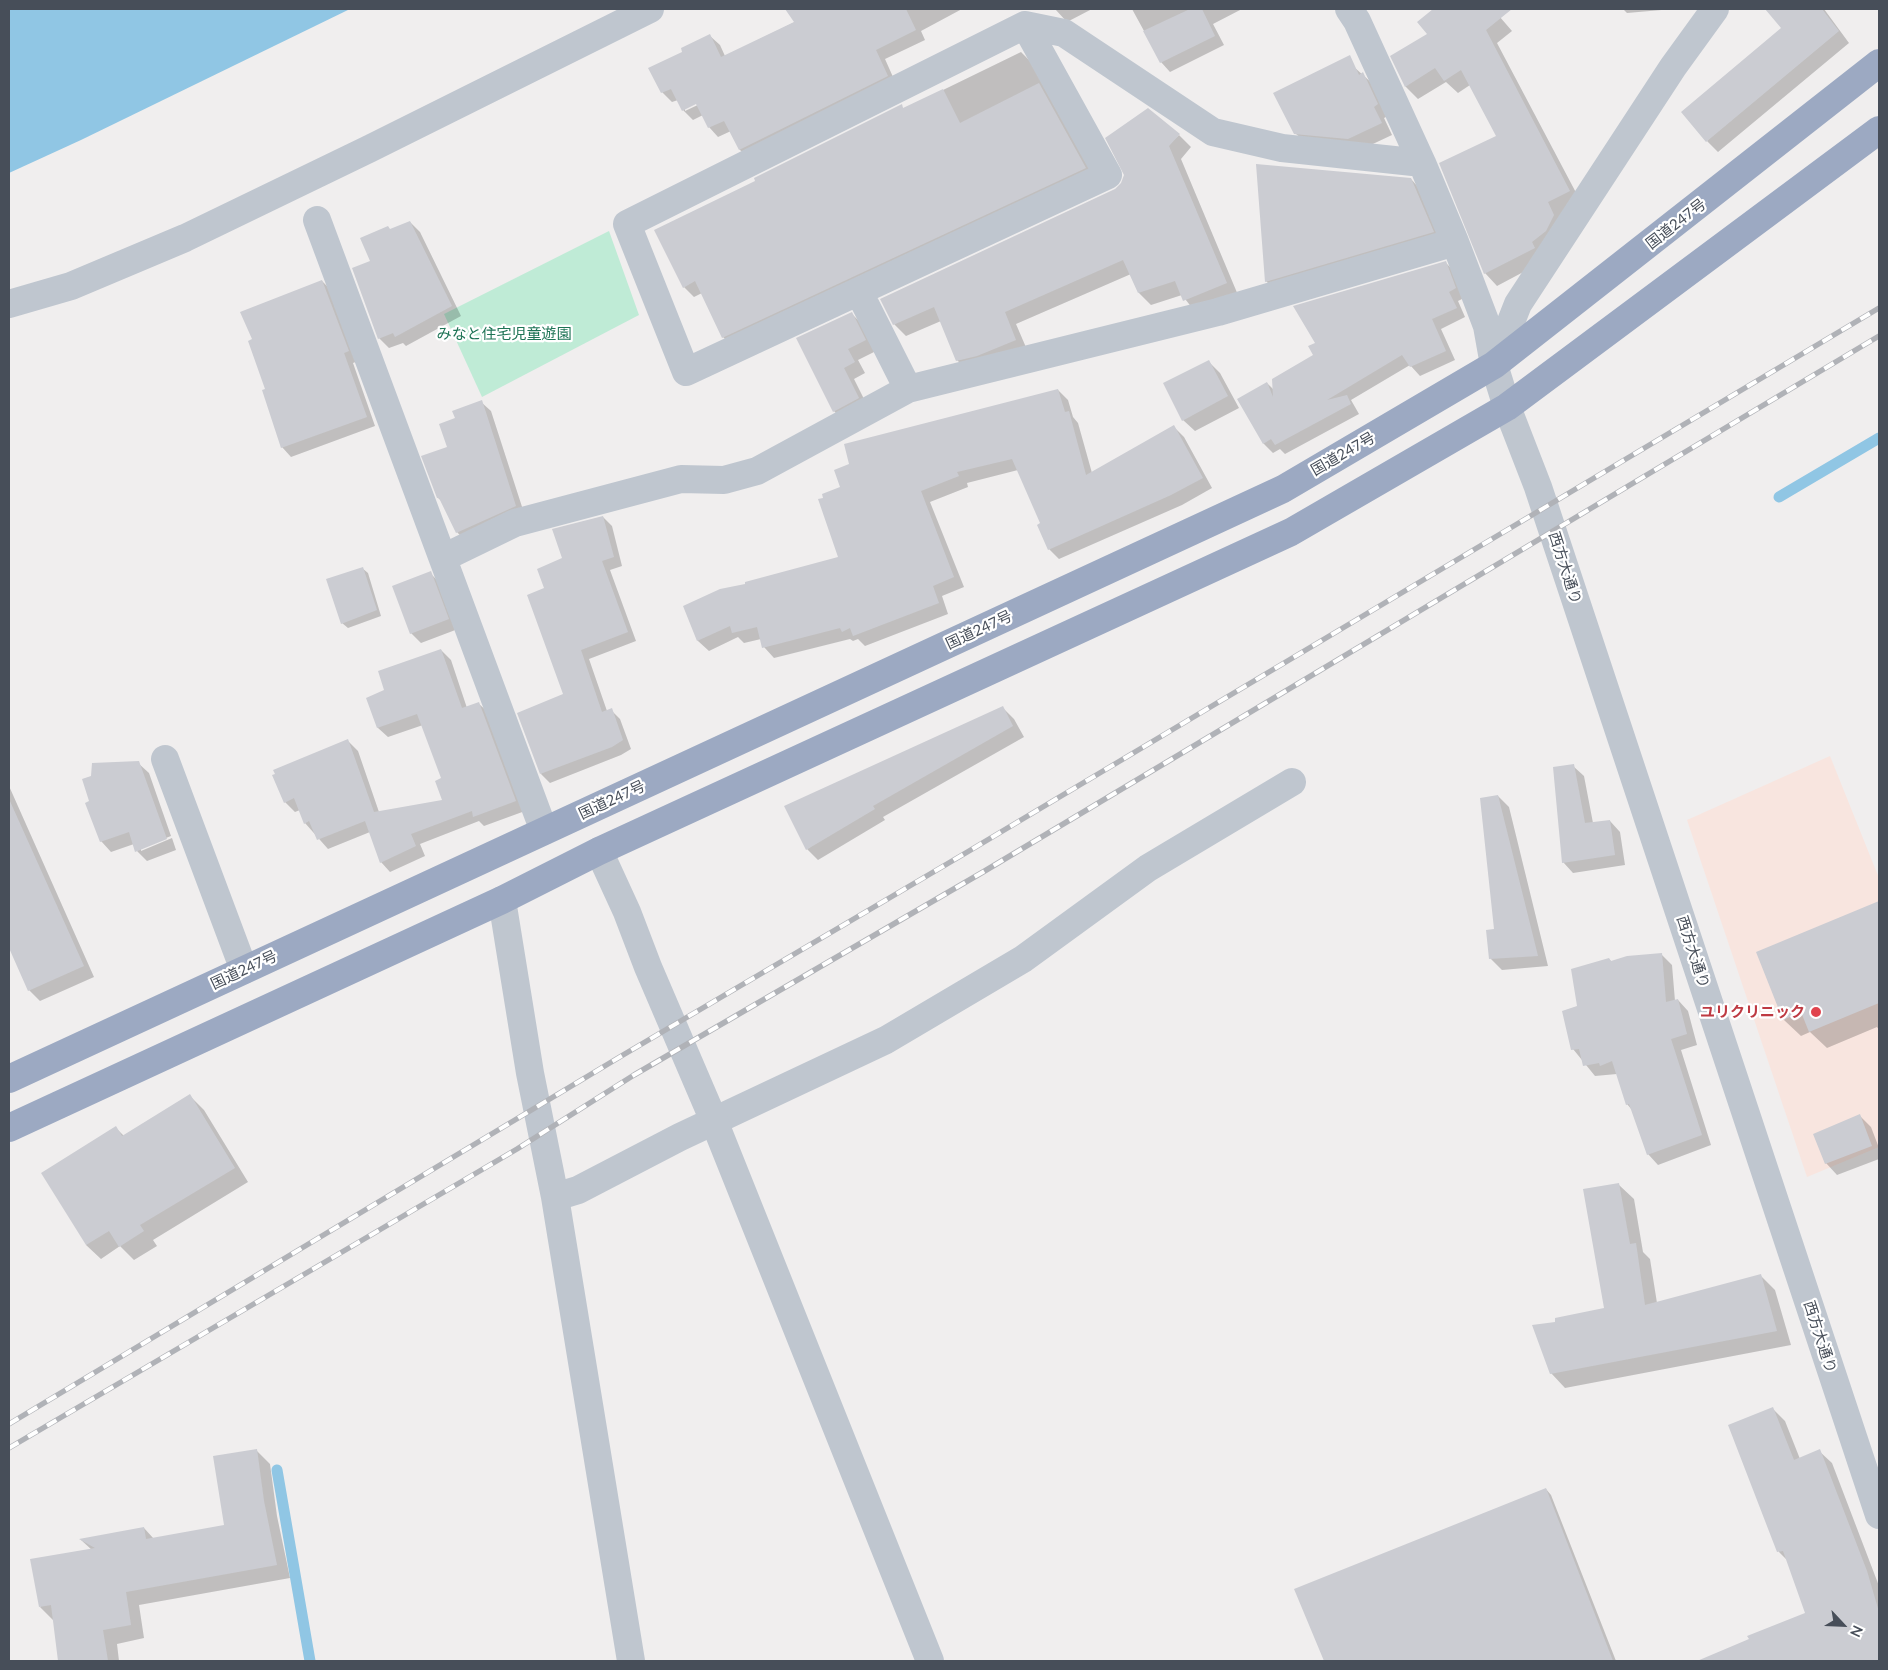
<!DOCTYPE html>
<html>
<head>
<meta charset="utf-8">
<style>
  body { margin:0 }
  #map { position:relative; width:1888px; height:1670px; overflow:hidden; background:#f0eeee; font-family:Lato,sans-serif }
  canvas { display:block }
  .frame { position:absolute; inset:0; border:10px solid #474e59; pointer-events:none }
  .north { position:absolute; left:1818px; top:1600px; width:50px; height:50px; -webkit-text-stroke:4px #fff; paint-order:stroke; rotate:115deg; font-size:14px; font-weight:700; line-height:20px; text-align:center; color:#474e59 }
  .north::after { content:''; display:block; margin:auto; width:18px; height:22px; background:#474e59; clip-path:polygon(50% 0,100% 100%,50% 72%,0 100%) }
</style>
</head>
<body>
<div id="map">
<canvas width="1888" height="1670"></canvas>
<div class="frame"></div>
<div class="north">N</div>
</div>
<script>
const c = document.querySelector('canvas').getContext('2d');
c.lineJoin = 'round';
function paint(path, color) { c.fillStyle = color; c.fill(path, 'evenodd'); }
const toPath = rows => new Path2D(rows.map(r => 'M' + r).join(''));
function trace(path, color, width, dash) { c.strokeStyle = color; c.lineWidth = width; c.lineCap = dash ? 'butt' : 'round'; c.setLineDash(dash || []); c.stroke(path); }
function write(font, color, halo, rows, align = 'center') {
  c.font = font + ' Lato,"Noto Sans JP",sans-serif'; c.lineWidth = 4.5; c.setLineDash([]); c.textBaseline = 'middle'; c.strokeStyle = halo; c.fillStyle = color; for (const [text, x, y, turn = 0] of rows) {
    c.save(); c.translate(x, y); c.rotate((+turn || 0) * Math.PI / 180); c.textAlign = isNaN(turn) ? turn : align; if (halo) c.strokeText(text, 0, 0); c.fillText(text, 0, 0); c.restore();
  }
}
const medical = toPath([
  [1830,756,1879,878,1879,1147,1807,1177,1687,820]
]);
const green = toPath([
  [609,231,639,315,482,397,444,314]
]);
const water = toPath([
  [9,9,350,9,81,140,9,173]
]);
const shadow = toPath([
  [787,9,962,9,921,31,925,40,885,59,897,86,750,159,740,150,731,131,718,137,709,127,703,115,693,120,683,110,678,100,672,102,662,92,650,69,684,52,710,36,720,45,725,56,795,22],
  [701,101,702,103,685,111,685,108],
  [1055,9,1092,9,1067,22],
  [1132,9,1242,9,1213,24,1224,45,1170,72,1161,62],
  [1435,9,1493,9,1512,31,1497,43,1582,204,1546,260,1497,286,1485,273,1497,136,1470,85,1458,93,1446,82,1418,99,1406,87,1392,57,1429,34,1419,22],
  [1623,9,1673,9,1627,13],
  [1767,9,1824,9,1849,43,1718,152,1707,141,1783,28],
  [1021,52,1031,62,1095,178,733,347,723,337,702,293,694,297,684,287,757,181,901,106,904,109],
  [1354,67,1374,85,1388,116,1384,118,1392,135,1360,150,1307,144,1295,133],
  [1179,135,1191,147,1181,159,1238,295,1196,313,1182,295,1151,305,1139,293,1131,274,1016,324,1028,352,969,372,957,360,941,321,906,336,894,324,1116,190],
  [1411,179,1419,188,1442,241,1275,290,1266,281],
  [410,222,420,232,461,316,406,346,403,343,389,348,379,338,391,230],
  [1445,262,1455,272,1464,298,1458,301,1465,317,1441,329,1455,360,1420,376,1410,365,1351,400,1359,414,1285,454,1280,449,1273,453,1264,444,1239,400,1267,383,1274,390,1315,355],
  [322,281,332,291,358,361,353,363,375,426,291,457,282,447,267,390],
  [851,313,862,324,876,351,858,360,865,373,854,379,869,409,844,422,834,411],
  [1209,362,1220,373,1239,408,1195,431,1183,420],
  [1058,390,1068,400,1073,417,1078,423,1092,473,1174,427,1184,437,1212,488,1182,505,1059,559,1049,549,1042,524,1018,470,967,483,968,487,930,502,964,587,942,596,948,614,865,646,858,639,853,641,850,639,774,658,764,647,761,639,744,643,738,637,709,651,698,641,685,607,747,585,839,558,820,500],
  [481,402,491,411,525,516,466,542,457,532,443,502,438,498,457,419],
  [603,517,612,526,622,566,610,570,636,641,589,659,607,711,611,710,620,719,631,749,621,755,550,783,541,774,565,694,546,588,563,559],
  [362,568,368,573,381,616,348,628,342,623],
  [430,573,440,583,458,629,421,643,411,633],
  [441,650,451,660,467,708,479,704,489,713,525,811,484,826,479,821,420,844,425,856,390,872,381,862,370,832,328,849,305,823,300,810,295,812,285,802,348,741,358,751,379,812,444,801,442,779,423,725,388,737,378,728,368,699,386,691],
  [1003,708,1014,719,1024,737,883,817,885,820,818,860,807,849],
  [138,763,149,773,171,836,141,848,141,851,172,838,176,850,147,861,137,851,134,844,111,852,101,841,90,802],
  [1573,766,1584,776,1593,823,1610,821,1620,832,1625,865,1573,873,1563,862],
  [9,786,94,977,40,1001,29,990,9,944],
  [1498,796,1509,807,1548,966,1502,970,1491,959,1495,930],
  [1875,904,1879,909,1879,1030,1877,1027,1827,1048,1810,1032,1801,1036,1784,1020],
  [1661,954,1672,965,1675,1001,1678,1000,1688,1011,1697,1045,1681,1050,1711,1145,1658,1165,1648,1154,1632,1110,1627,1104,1617,1074,1595,1076,1573,1049,1578,1007,1609,959,1612,962],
  [190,1096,204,1110,248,1182,153,1240,157,1246,134,1260,120,1246,101,1259,86,1245,116,1128,124,1136],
  [1860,1116,1871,1127,1879,1148,1879,1159,1837,1175,1826,1163],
  [1619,1185,1634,1199,1643,1252,1650,1259,1657,1303,1760,1275,1775,1290,1791,1345,1565,1388,1551,1373,1557,1323,1605,1309],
  [1773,1409,1785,1421,1800,1459,1819,1451,1832,1463,1879,1586,1879,1661,1741,1661,1735,1646,1806,1614,1788,1561,1779,1552],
  [256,1450,270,1464,277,1516,290,1578,139,1605,144,1638,117,1644,119,1661,60,1661,54,1621,40,1607,92,1550,81,1540,144,1528,154,1539,226,1526],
  [1546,1489,1551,1495,1616,1661,1326,1661,1321,1648]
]);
const stream = toPath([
  [1779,497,1879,438],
  [277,1470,310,1661]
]);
const building = toPath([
  [785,9,906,9,916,30,876,50,888,76,739,150,724,121,708,128,696,104,682,111,671,89,661,93,648,68,682,52,681,48,710,34,721,57,794,22],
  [1190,9,1202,9,1215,36,1160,63,1143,31],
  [1433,9,1512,9,1486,30,1570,191,1548,202,1554,215,1546,231,1532,242,1535,248,1484,274,1439,163,1496,136,1461,70,1444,81,1435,68,1405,87,1390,56,1427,34,1417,22],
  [1765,9,1822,9,1839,31,1706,142,1681,112,1781,28],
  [1350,55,1359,75,1363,72,1378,104,1374,107,1382,123,1348,139,1294,134,1273,93],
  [1039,83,1086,168,722,338,695,281,683,288,654,230,755,181,754,178,902,104,903,108,943,89,960,123],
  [1148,108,1180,134,1169,146,1227,283,1183,301,1175,281,1138,293,1123,260,1005,312,1016,340,977,356,956,361,934,307,893,325,880,299,1115,189,1121,183,1124,175,1105,138],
  [1256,164,1411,178,1434,232,1265,282],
  [410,221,452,306,395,337,393,333,378,339,352,268,370,261,360,238,388,226,390,229],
  [1446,261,1456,288,1449,292,1457,308,1432,319,1446,351,1410,367,1402,355,1327,400,1347,395,1351,404,1275,445,1271,439,1263,444,1237,399,1267,382,1273,397,1272,379,1313,355,1308,346,1315,343,1293,306],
  [322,280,349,351,344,353,367,417,281,448,262,390,265,389,248,341,252,339,240,312],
  [852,312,866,340,848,349,855,362,844,368,859,398,833,412,796,338],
  [1209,360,1228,396,1182,421,1163,383],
  [1058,389,1065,412,1069,411,1086,475,1174,425,1203,478,1171,495,1048,550,1037,525,1040,523,1012,459,957,472,959,476,921,491,954,577,933,586,939,603,853,636,850,628,842,632,840,628,762,648,757,627,732,633,730,626,697,641,683,606,720,589,745,584,745,582,838,557,818,499,823,498,822,494,840,487,834,470,849,464,844,444],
  [482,400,516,506,456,533,439,498,437,498,421,456,447,447,439,424,455,418,452,411],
  [603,516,614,557,602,561,628,632,581,650,602,712,612,708,623,740,612,747,540,774,517,713,563,694,527,595,544,588,537,569,562,558,552,529],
  [363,567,377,610,341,624,326,579],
  [431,571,449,619,410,634,392,586],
  [441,649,462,708,479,702,516,801,473,817,472,811,411,834,416,846,380,863,365,821,317,840,309,821,304,824,294,798,284,803,272,775,275,774,273,770,348,739,374,812,442,800,435,781,441,778,417,714,377,728,366,698,384,690,378,671],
  [1003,706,1013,726,873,806,875,809,806,850,784,806],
  [139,761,167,839,135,852,129,832,100,842,85,803,89,801,82,779,91,776,92,763],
  [1574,764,1585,823,1610,820,1615,855,1562,863,1553,767],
  [1498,795,1538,956,1489,959,1486,930,1494,929,1480,798],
  [9,799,84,966,28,991,9,948],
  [1879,901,1879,1003,1809,1032,1801,1012,1783,1020,1756,952],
  [1662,953,1666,1002,1678,999,1687,1034,1671,1039,1702,1135,1647,1155,1629,1104,1626,1105,1612,1061,1600,1066,1599,1063,1583,1066,1579,1049,1571,1050,1562,1011,1577,1006,1571,969,1609,958,1611,961,1627,956],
  [190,1094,235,1168,140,1225,144,1231,119,1247,109,1231,86,1245,41,1173,116,1126,122,1136],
  [1860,1114,1872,1146,1825,1164,1813,1134],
  [1619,1183,1630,1244,1636,1243,1645,1305,1761,1274,1777,1331,1550,1374,1532,1325,1555,1322,1555,1318,1604,1308,1583,1189],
  [1773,1407,1794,1460,1820,1449,1867,1571,1879,1612,1879,1661,1697,1661,1749,1639,1747,1636,1805,1613,1783,1551,1777,1552,1728,1425],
  [257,1449,264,1501,277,1565,126,1592,131,1625,103,1630,108,1661,58,1661,51,1605,39,1607,30,1559,95,1548,79,1539,144,1527,146,1539,224,1525,213,1456],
  [1546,1488,1613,1661,1324,1661,1294,1589]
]);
const minor = toPath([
  [1349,9,1357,21,1422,163,1455,242,1487,326,1494,365],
  [1025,25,1108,175,686,372,627,224,1025,25,1064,33,1213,132,1282,148,1422,163],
  [317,220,544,831],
  [859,292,908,389],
  [9,304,71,286,185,238,369,149,650,9],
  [1494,365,1518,304,1673,67,1715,9],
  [443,558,515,523,681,479,724,480,757,471,908,389,1218,312,1455,242],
  [165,759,244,970],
  [502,900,530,1073,555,1197,631,1661],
  [555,1197,578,1190,680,1137,886,1040,1023,959,1148,868,1292,782]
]);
const tertiary = toPath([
  [1494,365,1507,407,1538,487,1879,1515],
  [599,851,627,912,648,967,714,1121,930,1661]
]);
const trunk = toPath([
  [9,1079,1283,489,1494,365,1879,63],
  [9,1128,502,900,599,851,1291,532,1507,407,1879,130]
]);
const rail = toPath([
  [9,1424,623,1055,969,851,1879,308],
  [9,1448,517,1149,634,1075,983,872,1879,336]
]);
const markers = [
  [1816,1012,6,"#e0444e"]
];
const streetNames = [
  ["国道247号",1676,224,-38],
  ["国道247号",1343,454,-30],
  ["西方大通り",1565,568,72],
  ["国道247号",979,630,-25],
  ["国道247号",612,800,-25],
  ["西方大通り",1693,952,72],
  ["国道247号",244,970,-25],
  ["西方大通り",1820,1337,72]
];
const parkNames = [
  ["みなと住宅児童遊園",504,334]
];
const healthNames = [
  ["ユリクリニック",1805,1012]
];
paint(medical, '#f8e5df');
paint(green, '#bfebd6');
paint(water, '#90c6e4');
paint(shadow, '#0003');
trace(stream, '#90c6e4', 11);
paint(building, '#cbccd2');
trace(minor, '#bfc6cf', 28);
trace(tertiary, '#bfc6cf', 28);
trace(trunk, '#9ca9c2', 28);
trace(rail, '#b0b2b7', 5.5);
trace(rail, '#fff', 4, [11]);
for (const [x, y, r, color] of markers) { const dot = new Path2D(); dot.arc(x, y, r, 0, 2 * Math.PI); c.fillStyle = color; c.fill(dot); trace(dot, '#fff', 2); }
write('15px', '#474e59', '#fff', streetNames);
write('15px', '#1e7456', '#fff', parkNames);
write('bold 15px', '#be3a42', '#fff', healthNames, 'right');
</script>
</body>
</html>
